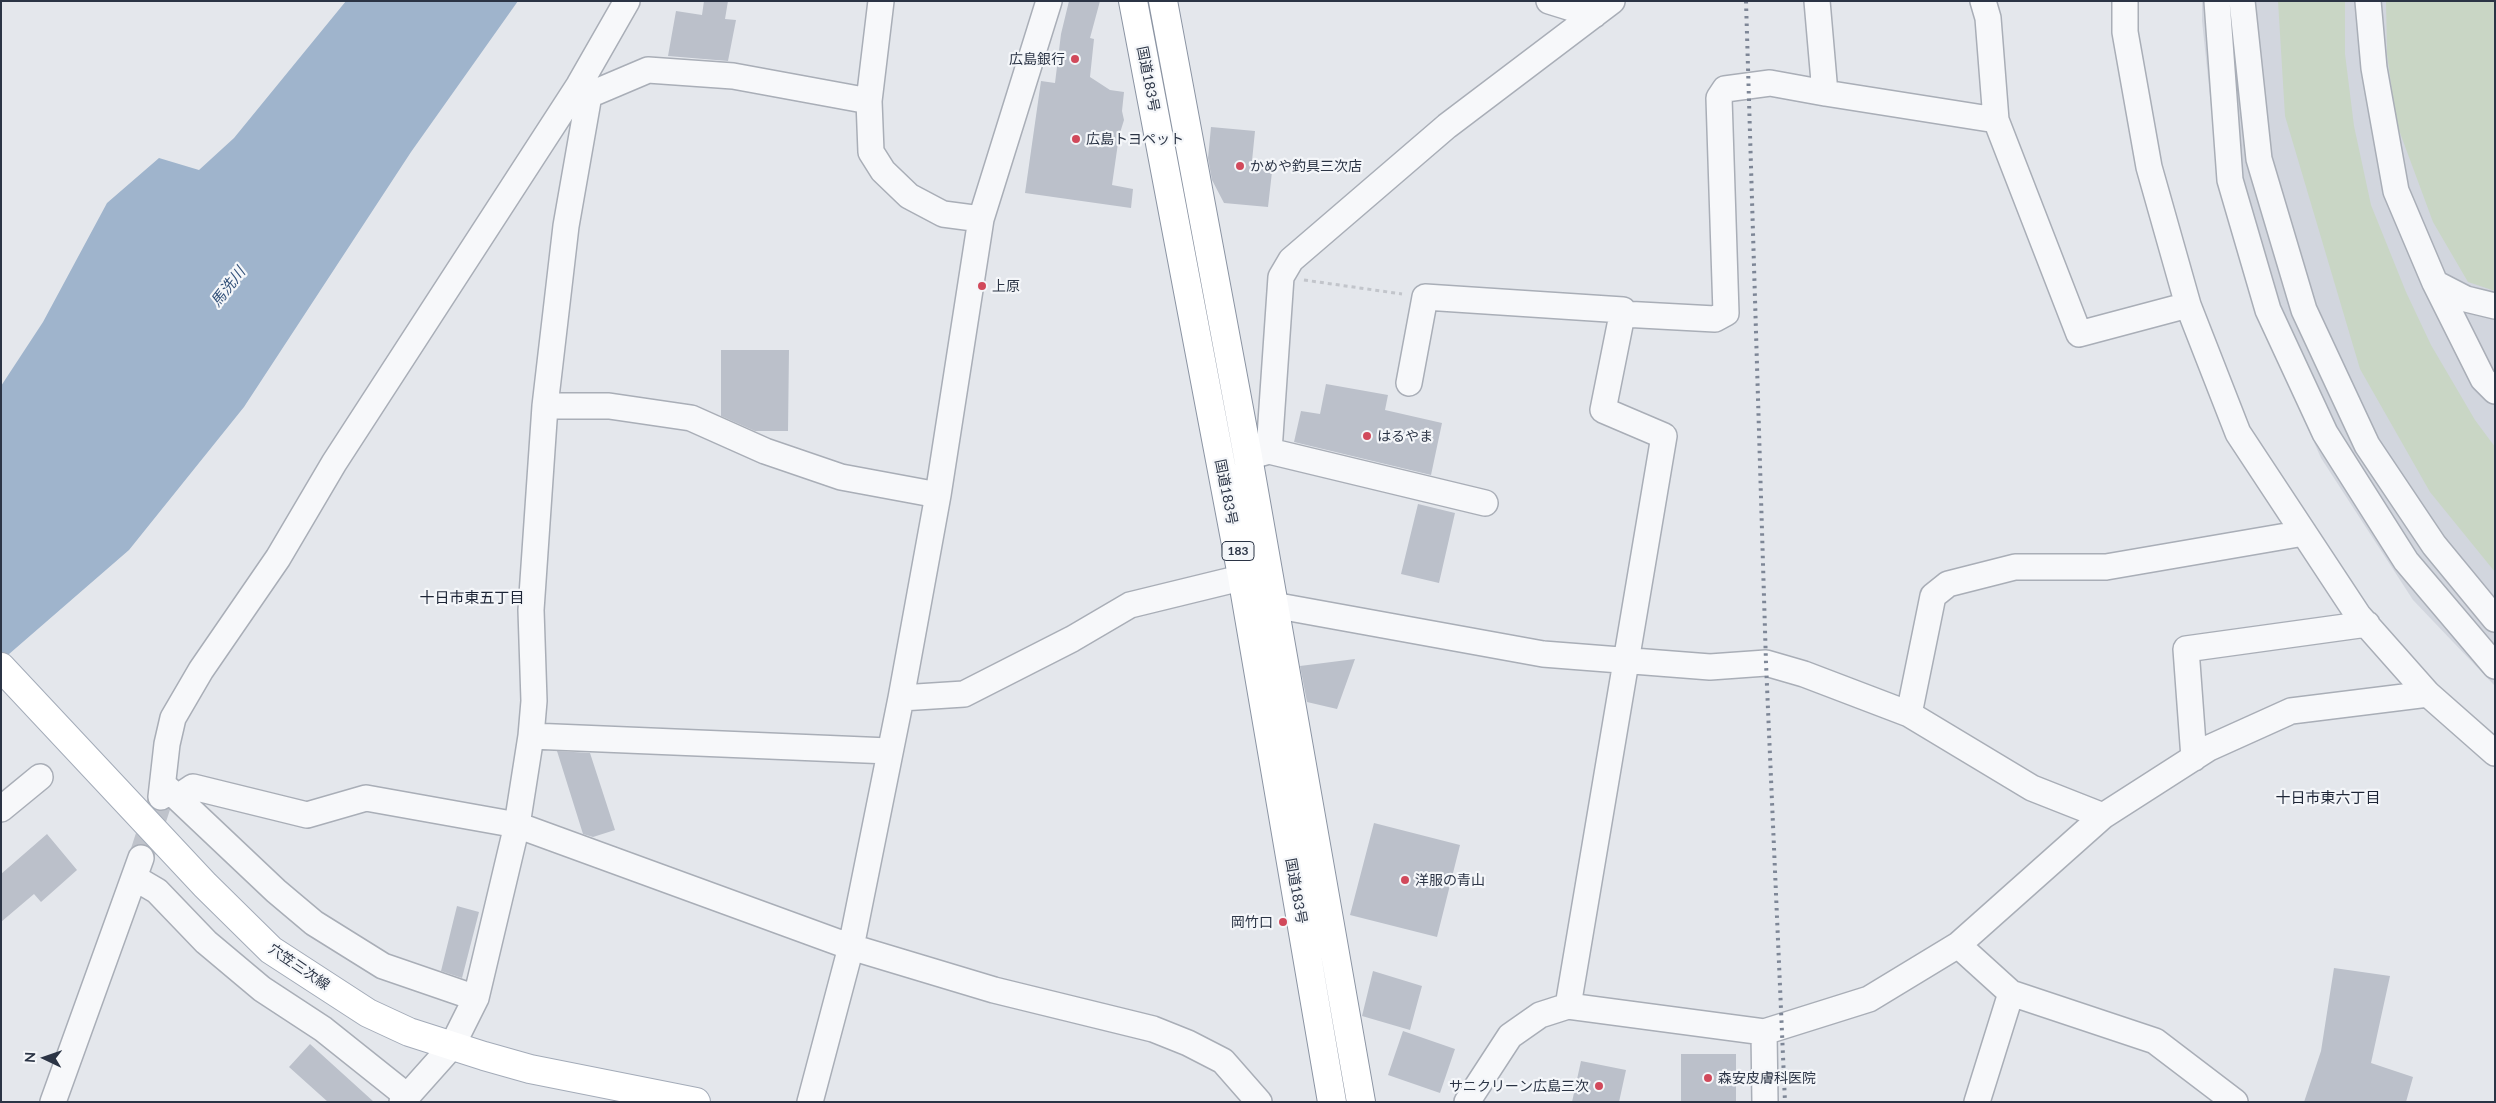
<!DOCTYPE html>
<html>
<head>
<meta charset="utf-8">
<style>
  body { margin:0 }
  #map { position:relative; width:2496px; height:1103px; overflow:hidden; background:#e4e7ec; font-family:Lato,sans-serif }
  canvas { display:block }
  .frame { position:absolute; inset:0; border:2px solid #2b3445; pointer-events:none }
  .north { position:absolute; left:20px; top:1033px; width:50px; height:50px; -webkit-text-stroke:4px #f4f6f9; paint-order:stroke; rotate:273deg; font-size:14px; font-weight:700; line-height:20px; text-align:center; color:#2b3445 }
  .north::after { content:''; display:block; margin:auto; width:18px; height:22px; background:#2b3445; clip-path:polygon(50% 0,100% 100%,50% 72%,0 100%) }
</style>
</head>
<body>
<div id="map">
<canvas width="2496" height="1103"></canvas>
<div class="frame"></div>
<div class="north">N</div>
</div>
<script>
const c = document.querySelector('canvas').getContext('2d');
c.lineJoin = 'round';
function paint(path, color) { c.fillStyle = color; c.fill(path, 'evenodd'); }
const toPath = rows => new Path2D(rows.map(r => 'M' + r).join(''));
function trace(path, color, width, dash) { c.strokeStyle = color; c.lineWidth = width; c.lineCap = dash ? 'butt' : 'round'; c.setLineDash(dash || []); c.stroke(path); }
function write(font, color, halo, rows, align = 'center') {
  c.font = font + ' Lato,"Noto Sans JP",sans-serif'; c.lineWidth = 4.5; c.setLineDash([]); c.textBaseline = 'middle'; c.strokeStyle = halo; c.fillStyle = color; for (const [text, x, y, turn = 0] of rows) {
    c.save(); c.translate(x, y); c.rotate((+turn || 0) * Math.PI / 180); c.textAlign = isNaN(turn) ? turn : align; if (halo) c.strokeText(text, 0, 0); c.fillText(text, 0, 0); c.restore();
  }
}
const built = toPath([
  [2202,1,2495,1,2495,686,2413,600,2321,458,2267,336,2219,181,2202,21]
]);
const green = toPath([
  [2278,1,2345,1,2345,54,2354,126,2371,205,2406,292,2431,345,2475,420,2495,447,2495,572,2430,492,2360,369,2285,116],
  [2386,1,2495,1,2495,291,2468,282,2433,222,2396,122,2387,54]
]);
const water = toPath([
  [346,1,518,1,411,152,244,407,129,550,1,661,1,386,43,322,107,203,159,158,199,170,234,138]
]);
const building = toPath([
  [704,1,728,1,725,19,736,20,728,61,668,56,676,11,702,15],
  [1069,1,1100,1,1090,38,1094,39,1090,77,1110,90,1124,92,1122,111,1124,120,1119,136,1112,185,1133,189,1131,208,1025,193,1041,81,1055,83,1061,34],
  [1211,127,1255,131,1252,161,1273,163,1268,207,1224,203,1212,180,1208,158],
  [721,350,789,350,788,431,755,431,721,416],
  [1326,384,1388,395,1385,410,1442,423,1431,475,1294,442,1301,411,1320,414],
  [1418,504,1455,513,1439,583,1401,574],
  [1355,659,1337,709,1307,702,1300,666],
  [557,751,590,753,615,830,593,837,583,834],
  [1374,823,1460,845,1437,937,1350,915],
  [47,834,77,870,41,902,34,894,1,922,1,874],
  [457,906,479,912,462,978,441,971],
  [2334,968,2390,976,2371,1063,2413,1077,2406,1102,2304,1102,2321,1051],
  [1373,971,1422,986,1410,1030,1362,1016],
  [1403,1031,1455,1049,1440,1093,1388,1075],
  [310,1044,374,1102,328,1102,289,1067],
  [1681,1054,1736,1054,1736,1102,1681,1102],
  [1581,1061,1626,1070,1619,1102,1572,1102]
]);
const minorTunnel = toPath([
  [141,858,161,797]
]);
const path = toPath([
  [1304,280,1402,294]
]);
const minor = toPath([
  [881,1,869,101,871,152,883,171,909,196,943,214,981,219],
  [1549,1,1594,15],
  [1817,1,1825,93,1996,120],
  [1983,1,1988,18,1996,120,2079,334,2188,305],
  [2125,1,2125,32,2149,167,2188,305,2238,433,2358,615,2428,694,2495,753],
  [2217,1,2230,180,2268,310,2325,433,2406,561,2495,666],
  [2242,1,2259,159,2304,310,2367,445,2434,545,2495,619],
  [2368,1,2374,68,2396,191,2435,283,2483,379,2495,391],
  [589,95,648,70,733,76,869,101],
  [2435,283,2466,299,2495,306],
  [1622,314,1715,319,1726,313,1719,98,1725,89,1770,83,1825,93],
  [1409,383,1425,297,1623,310,1603,410,1664,436,1568,1006],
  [545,406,609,406,691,418,765,451,841,477,938,495],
  [1269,451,1485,503],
  [1248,457,1269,451,1281,277,1291,260,1447,126,1612,1],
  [1273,605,1543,654,1710,667,1766,663,1804,674,1909,714,1933,596,1948,584,2015,567,2106,567,2304,533],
  [901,698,964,694,1072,639,1130,605,1261,573],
  [1909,714,2032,788,2103,816],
  [531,736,889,751],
  [2194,758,2186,649,2367,624],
  [166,787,276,891,314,923,383,966,476,998],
  [161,797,167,744,173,718,201,670,278,558,334,463,579,85,627,1],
  [178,797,193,787,307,815,366,798,517,825,851,947,994,990,1153,1029,1188,1043,1223,1061,1259,1102],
  [1,809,40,777],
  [135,878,157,891,206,942,262,989,323,1029,407,1096],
  [1958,945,2011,993],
  [1764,1032,1765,1102],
  [53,1102,141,858],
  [402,1102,452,1046,476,998,517,825,531,736,534,701,531,610,545,406,566,226,589,95,579,85],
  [810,1102,851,947,901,698,938,495,981,219,1049,1],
  [1467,1102,1510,1036,1540,1015,1568,1006,1764,1032,1869,999,1958,945,2103,816,2209,748,2291,711,2428,694],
  [1977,1102,2011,993,2155,1041,2235,1102]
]);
const major = toPath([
  [1,667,205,885,271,950,368,1013,409,1032,484,1056,530,1069,696,1102]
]);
const highway = toPath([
  [1133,1,1242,576,1332,1102],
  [1163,1,1248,457,1361,1102]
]);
const rail = toPath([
  [1746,1,1766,663,1785,1102]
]);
const markers = [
  [1075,59,5,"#d1495b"],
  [1076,139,5,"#d1495b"],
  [1240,166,5,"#d1495b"],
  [982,286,5,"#d1495b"],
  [1367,436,5,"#d1495b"],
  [1405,880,5,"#d1495b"],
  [1283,922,5,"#d1495b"],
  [1708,1078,5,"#d1495b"],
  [1599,1086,5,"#d1495b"]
];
const shields = [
  [1238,551,32]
];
const shieldNames = [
  ["183",1238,551]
];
const poiNames = [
  ["広島銀行",1065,59,"right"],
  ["広島トヨペット",1086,139],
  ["かめや釣具三次店",1250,166],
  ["上原",992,286],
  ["はるやま",1377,436],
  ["洋服の青山",1415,880],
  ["岡竹口",1273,922,"right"],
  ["森安皮膚科医院",1718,1078],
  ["サニクリーン広島三次",1589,1086,"right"]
];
const streetNames = [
  ["国道183号",1148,79,79],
  ["国道183号",1226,492,79],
  ["国道183号",1296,891,80],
  ["穴笠三次線",299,967,34]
];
const waterNames = [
  ["馬洗川",228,287,-52]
];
const neighbourhoodNames = [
  ["十日市東五丁目",472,598],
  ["十日市東六丁目",2328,798]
];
paint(built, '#d2d6de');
paint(green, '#c9d6c5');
paint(water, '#9fb4cc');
paint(building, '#bbc0ca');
trace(minorTunnel, '#bfc3cb', 25, [25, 12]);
trace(minor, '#a9aeb7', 28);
trace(major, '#a3abb8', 30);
trace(highway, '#8b94a3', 30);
trace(path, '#c2c5cb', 3, [4, 4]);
trace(minor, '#f7f8fa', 25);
trace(major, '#fff', 28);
trace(highway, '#fff', 28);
trace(rail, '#7d8696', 4, [2.5, 5]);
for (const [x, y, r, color] of markers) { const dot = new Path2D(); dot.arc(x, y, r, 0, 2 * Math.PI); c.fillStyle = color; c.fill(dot); trace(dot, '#f4f6f9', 2); }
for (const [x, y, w] of shields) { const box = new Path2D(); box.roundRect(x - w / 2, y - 9.5, w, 19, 4); c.fillStyle = '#f4f6f9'; c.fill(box); trace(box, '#2b3445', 1); }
write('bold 12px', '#2b3445', null, shieldNames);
write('14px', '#2b3445', '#f4f6f9', poiNames, 'left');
write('14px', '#2b3445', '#f4f6f9', streetNames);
write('italic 15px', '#34527a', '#f4f6f9', waterNames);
write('15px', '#1d2536', '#f4f6f9', neighbourhoodNames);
</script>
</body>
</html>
